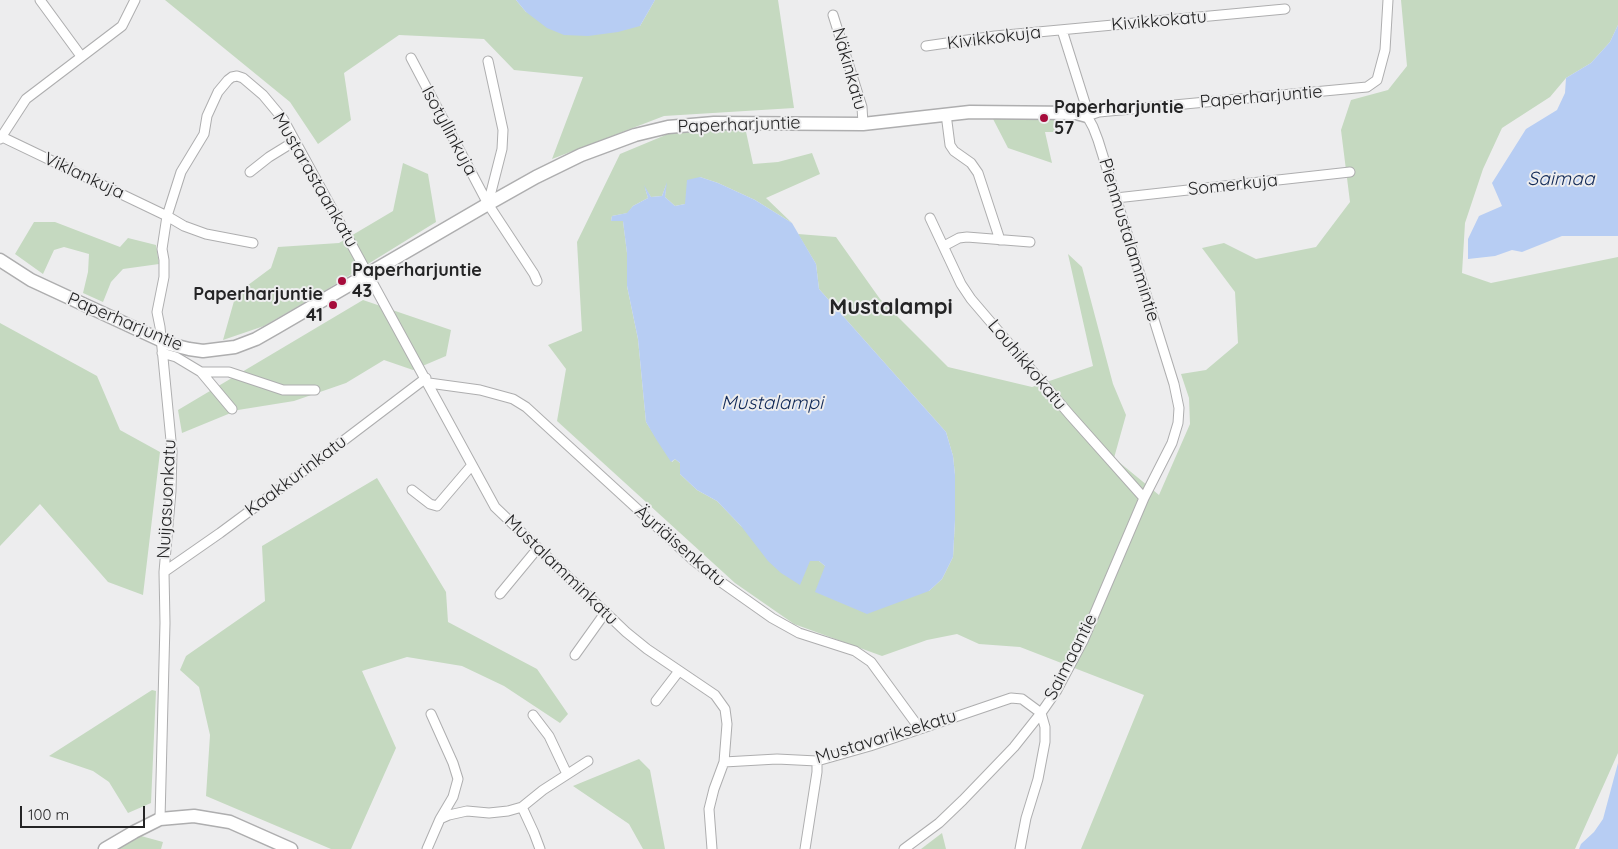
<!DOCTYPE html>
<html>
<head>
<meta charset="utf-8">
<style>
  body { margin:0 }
  #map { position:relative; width:1618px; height:849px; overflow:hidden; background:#ededee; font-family:Quicksand,sans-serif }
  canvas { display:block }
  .scale { position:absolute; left:20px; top:806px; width:125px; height:22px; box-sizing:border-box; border:2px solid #242425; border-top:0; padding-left:6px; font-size:15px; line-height:18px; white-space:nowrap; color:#242425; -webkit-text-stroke:4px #ededee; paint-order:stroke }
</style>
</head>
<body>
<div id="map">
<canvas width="1618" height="849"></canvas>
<div class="scale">100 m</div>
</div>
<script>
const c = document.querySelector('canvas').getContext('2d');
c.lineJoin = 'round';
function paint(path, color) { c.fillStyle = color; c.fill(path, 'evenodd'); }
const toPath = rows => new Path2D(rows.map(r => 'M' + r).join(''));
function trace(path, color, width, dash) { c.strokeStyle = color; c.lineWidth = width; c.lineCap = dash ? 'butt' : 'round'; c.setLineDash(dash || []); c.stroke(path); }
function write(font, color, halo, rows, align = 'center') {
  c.font = font + ' Quicksand,sans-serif'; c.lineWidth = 4; c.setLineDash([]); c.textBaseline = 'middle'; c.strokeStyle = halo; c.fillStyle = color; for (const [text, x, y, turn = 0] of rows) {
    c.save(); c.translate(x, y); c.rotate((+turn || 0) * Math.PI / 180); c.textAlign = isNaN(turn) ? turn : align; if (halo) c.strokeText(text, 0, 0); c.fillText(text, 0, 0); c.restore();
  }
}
const green = toPath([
  [165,0,516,0,526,12,640,26,655,0,778,0,794,108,664,116,552,159,583,77,514,70,484,39,399,35,344,73,351,120,318,144,290,102],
  [1401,0,1618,0,1618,25,1610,42,1591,63,1566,78,1550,97,1502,128,1483,169,1465,223,1462,273,1491,283,1618,257,1618,753,1575,849,1081,849,1144,695,1020,647,979,644,957,634,927,640,882,656,794,624,735,583,557,421,566,369,548,345,582,331,577,242,620,154,668,134,706,128,745,127,753,164,778,162,812,153,820,174,766,198,792,223,755,200,718,183,700,177,685,204,675,206,665,197,666,185,662,196,651,197,645,188,648,198,633,206,628,213,612,216,611,221,623,221,627,253,627,286,638,339,646,422,672,462,675,459,680,463,680,474,697,490,717,501,741,526,810,561,819,561,825,566,929,591,942,579,953,557,955,520,955,475,953,456,946,432,819,289,816,264,798,234,836,237,880,299,948,367,1032,387,1093,366,1068,254,1082,267,1113,384,1126,415,1114,458,1159,495,1190,424,1189,398,1181,374,1206,370,1238,343,1235,292,1202,248,1224,243,1256,259,1316,247,1350,202,1341,130,1351,100,1388,90,1407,66],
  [992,117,1056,120,1057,132,1045,132,1052,163,1008,148],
  [403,163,428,174,436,222,321,293,264,326,223,340,236,294,271,268,278,247,339,243,393,211],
  [34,222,55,222,120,247,128,238,156,245,159,264,123,269,111,282,103,302,83,293,88,272,89,254,64,247,54,250,43,274,15,254],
  [363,300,451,330,446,356,413,370,384,360,346,383,294,401,238,410,182,433,178,410],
  [0,323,97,376,120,430,160,452,143,595,108,582,40,504,0,546],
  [377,478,446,592,448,622,537,669,568,714,560,723,504,686,462,666,407,657,362,671,396,748,351,849,331,849,206,796,210,735,199,687,180,670,186,656,265,601,262,546],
  [152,690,156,691,151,803,128,813,109,782,93,771,49,756],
  [639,759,650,770,665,849,643,849,629,824,573,786],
  [942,833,946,849,921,849],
  [141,836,163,842,161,849,117,849]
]);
const water = toPath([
  [516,0,655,0,640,26,618,32,588,36,564,35,547,28,526,12],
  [1618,25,1618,236,1562,236,1522,252,1512,250,1495,256,1468,259,1468,239,1479,216,1502,206,1492,183,1526,129,1557,110,1565,93,1566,78,1591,63,1610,42],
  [700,177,718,183,755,200,792,223,816,264,819,289,946,432,953,456,955,475,955,520,953,557,942,579,929,591,867,614,815,592,825,566,819,561,810,561,800,585,781,573,768,561,741,526,717,501,697,490,680,474,680,463,675,459,671,462,656,439,646,422,638,339,627,286,627,253,623,221,611,221,612,216,627,213,633,206,648,198,644,185,651,197,662,196,667,182,665,197,675,206,685,204,687,180],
  [1618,763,1618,849,1579,849,1581,844,1594,832,1603,819]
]);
const street = toPath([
  [40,0,81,56],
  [833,15,862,107,863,124],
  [926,46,995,36,1285,9],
  [411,58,488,204,534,274,537,281],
  [488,61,503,130,502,149,488,204],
  [946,114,950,145,954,151,971,163,978,173,1000,240],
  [1087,116,1099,112,1367,87,1377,80,1385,50,1388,0],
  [0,136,167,216,184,226,206,234,253,243],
  [0,139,26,99,122,26,135,0],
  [250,172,269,157,295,141],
  [1116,198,1350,172],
  [930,218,961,284,971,299,1070,415,1144,498],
  [944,246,959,238,967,237,1030,242],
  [162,353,176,357,201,372,232,409],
  [201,372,229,372,283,390,315,390],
  [429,383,480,390,513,399,526,407,694,561,721,582,772,618,799,633,855,651,871,662,920,729],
  [412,490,430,504,437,506,472,465],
  [164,572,220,533,297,476,426,378],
  [500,594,538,548],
  [575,655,605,613],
  [656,701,679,671],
  [431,714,453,763,458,779,453,797,440,819],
  [533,715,549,736,567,774],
  [724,762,777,759,817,761,870,746,1011,698,1022,699,1041,713,1045,727,1045,742,1038,779,1026,818,1020,849],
  [522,807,534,833,540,849],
  [160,819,165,623,164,572,171,491,172,451,160,327,157,312,164,277,164,260,162,249,167,216,181,172,204,134,207,116,218,92,228,80,232,77,237,76,243,78,263,95,283,119,495,507,626,632,647,649,715,695,725,709,727,724,724,762,714,789,709,809,712,849],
  [427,849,440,819,449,815,467,811,489,813,508,811,522,807,543,790,588,761],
  [805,849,817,772,817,761],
  [904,849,939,823,963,800,1014,747,1041,713,1057,690,1083,641,1144,498,1172,443,1178,423,1179,408,1174,384,1098,140,1093,127,1087,116,1085,103,1062,30]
]);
const secondary = toPath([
  [0,260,31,280,169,344,189,349,203,351,235,347,256,339,277,327,488,204,536,177,581,155,635,135,668,127,714,123,863,124,970,112,1076,113,1087,116],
  [105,849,134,832,160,819,194,816,230,822,291,849]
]);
const markers = [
  [1044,118,5,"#a60c3b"],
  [342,281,5,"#a60c3b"],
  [333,305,5,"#a60c3b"]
];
const streetNames = [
  ["Kivikkokatu",1159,21,-5],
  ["Kivikkokuja",994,38,-7],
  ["Näkinkatu",849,69,74],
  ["Paperharjuntie",1261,97,-5],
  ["Paperharjuntie",739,125,-2],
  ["Isotyllinkuja",449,131,62],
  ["Viklankuja",84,176,25],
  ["Mustarastaankatu",315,180,60],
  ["Somerkuja",1233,185,-6],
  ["Pienmustalammintie",1129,240,73],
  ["Paperharjuntie",125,322,23],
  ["Louhikkokatu",1027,365,50],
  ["Kaakkurinkatu",296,476,-37],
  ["Nuijasuonkatu",167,499,-87],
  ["Äyriäisenkatu",680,546,41],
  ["Mustalamminkatu",561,570,44],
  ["Saimaantie",1071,657,-63],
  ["Mustavariksekatu",886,737,-17]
];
const poiNames = [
  ["Paperharjuntie",1054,108],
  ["57",1054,129],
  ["Paperharjuntie",352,271],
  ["43",352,292],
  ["Paperharjuntie",323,295,"right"],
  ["41",323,316,"right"]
];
const waterNames = [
  ["Saimaa",1561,179],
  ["Mustalampi",772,403]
];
const districtNames = [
  ["Mustalampi",891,307]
];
paint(green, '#c5d9c0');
paint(water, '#b7cdf3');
trace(street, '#aeaeaf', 11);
trace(secondary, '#aeaeaf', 15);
trace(street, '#fff', 9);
trace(secondary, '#fff', 12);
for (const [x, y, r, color] of markers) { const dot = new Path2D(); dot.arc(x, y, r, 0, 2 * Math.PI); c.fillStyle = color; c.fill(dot); trace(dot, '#ededee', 2); }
write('18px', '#242425', '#ededee', streetNames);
write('bold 18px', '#242425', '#ededee', poiNames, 'left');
write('italic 19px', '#112957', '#ededee', waterNames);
write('bold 22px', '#242425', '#ededee', districtNames);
</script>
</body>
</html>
